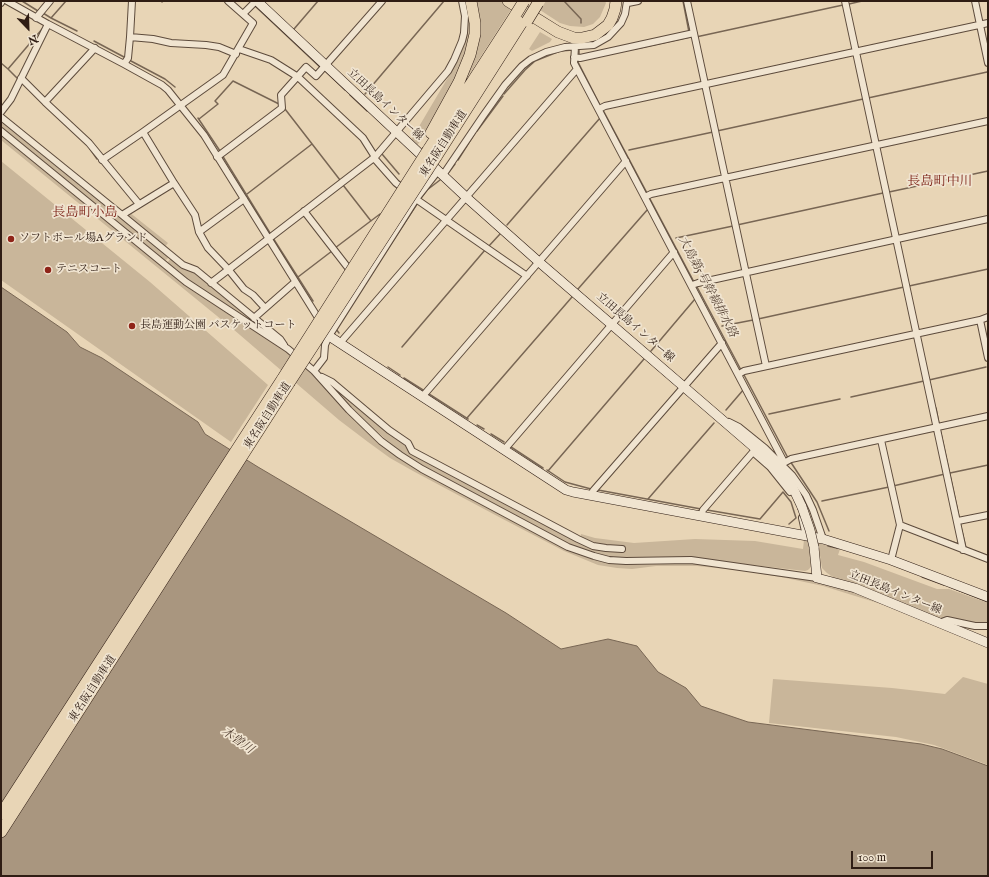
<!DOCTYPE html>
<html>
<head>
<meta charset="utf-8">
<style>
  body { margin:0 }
  #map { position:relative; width:989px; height:877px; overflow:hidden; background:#e8d5b6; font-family:"IM FELL English",serif }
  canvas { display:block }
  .frame { position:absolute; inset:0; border:2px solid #2f1d14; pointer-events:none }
  .north { position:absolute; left:8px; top:8px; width:40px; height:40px; -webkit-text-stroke:3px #f0e4d0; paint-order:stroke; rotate:157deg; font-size:11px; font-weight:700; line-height:16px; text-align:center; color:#2f1d14 }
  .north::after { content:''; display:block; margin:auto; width:14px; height:18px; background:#2f1d14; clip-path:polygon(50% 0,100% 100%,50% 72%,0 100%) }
  .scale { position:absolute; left:851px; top:851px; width:82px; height:18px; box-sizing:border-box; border:2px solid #2f1d14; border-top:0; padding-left:5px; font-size:12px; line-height:14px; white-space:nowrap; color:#2f1d14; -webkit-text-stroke:3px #f0e4d0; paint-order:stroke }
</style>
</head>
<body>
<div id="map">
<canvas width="989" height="877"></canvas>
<div class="frame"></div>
<div class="north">N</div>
<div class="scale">100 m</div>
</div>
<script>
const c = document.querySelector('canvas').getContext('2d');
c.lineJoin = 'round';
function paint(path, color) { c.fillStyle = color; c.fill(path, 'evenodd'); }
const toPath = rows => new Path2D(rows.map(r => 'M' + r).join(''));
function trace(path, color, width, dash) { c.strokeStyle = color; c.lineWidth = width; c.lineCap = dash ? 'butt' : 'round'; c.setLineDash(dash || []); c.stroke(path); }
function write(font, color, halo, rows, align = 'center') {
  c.font = font + ' "IM FELL English","Noto Serif JP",serif'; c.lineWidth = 3.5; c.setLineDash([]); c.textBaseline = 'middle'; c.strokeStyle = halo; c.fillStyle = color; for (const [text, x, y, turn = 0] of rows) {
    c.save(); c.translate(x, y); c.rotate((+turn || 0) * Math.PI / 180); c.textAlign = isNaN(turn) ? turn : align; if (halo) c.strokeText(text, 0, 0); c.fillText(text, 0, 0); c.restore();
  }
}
const green = toPath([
  [465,1,467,1,471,22,469,45,457,76,445,99,417,146,411,140,450,74,465,42,469,18],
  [473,1,502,1,512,8,452,101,467,69],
  [546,1,605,1,606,3,600,17,593,24,584,27,570,26,560,23,540,10],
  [540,32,552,39,550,42,532,51,529,49],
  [1,120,169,257,165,261,1,128],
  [1,135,183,284,284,350,314,375,362,427,379,443,507,518,567,550,607,562,623,564,638,565,691,563,801,578,857,592,897,609,823,586,786,578,746,571,697,566,656,566,632,569,617,568,598,565,564,551,499,517,413,471,390,458,368,442,339,420,233,329,109,228,1,140],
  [1,161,150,282,268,385,231,442,1,280],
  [129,212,168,243,164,248,126,217],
  [171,258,195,271,274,337,188,280,167,263],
  [328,383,358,408,405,444,578,542,613,551,624,551,625,548,592,544,580,539,581,534,595,538,634,543,695,539,755,541,803,549,804,540,809,542,812,566,808,570,805,571,691,558,643,559,610,557,577,548,424,466,402,453,368,424],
  [818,543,840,549,838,555,864,562,937,589,949,589,988,603,988,624,975,624,950,619,938,618,897,602,856,583,833,577,827,573,822,568],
  [963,677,988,684,988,765,934,745,896,737,769,723,773,679,892,688,945,694]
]);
const water = toPath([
  [1,287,67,332,80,347,102,358,198,422,205,434,258,467,506,613,561,649,608,639,637,646,658,672,686,688,701,706,748,722,921,744,942,749,988,766,988,876,1,876,1,287]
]);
const stream = toPath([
  [22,1,38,11],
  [66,1,51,18,77,31],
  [564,1,581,19,581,23],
  [683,1,689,32],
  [162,2,163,1],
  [849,4,862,1],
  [255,6,321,68],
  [43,13,51,18],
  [294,29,318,1],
  [696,37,843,5],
  [94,41,124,57],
  [635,49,690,37,690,36],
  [579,56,579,49],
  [578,60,578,62,601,107],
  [131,61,165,79,175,87],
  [1,63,8,69],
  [325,71,345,90],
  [17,78,8,69,43,28],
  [365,94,444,1],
  [504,94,525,70,535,61,560,51,573,50],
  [350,95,367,111],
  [868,98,987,72],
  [285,109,340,180],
  [603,110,647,193],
  [198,118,220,151],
  [199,119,218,104,215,101,233,81,279,104],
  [477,131,503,96],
  [717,131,863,99],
  [90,149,97,159],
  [629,150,713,132],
  [382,154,399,174],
  [222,155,270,233],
  [458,160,475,133],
  [449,172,455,164],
  [343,185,371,221],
  [889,192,988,171],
  [247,194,312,144],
  [649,197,694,282],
  [421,198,427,190,440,180],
  [507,225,600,118],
  [737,225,883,193],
  [273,238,313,301],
  [676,238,733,226],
  [488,247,500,234],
  [335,248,380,214],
  [298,277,332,251],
  [368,279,417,204],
  [696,285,741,370],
  [909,286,988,269],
  [578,289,648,209],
  [758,319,904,287],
  [722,326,753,320],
  [337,328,336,329,339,333],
  [402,347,485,250],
  [651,351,695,299],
  [388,367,400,375],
  [743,373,788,458],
  [404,378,423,390],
  [929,380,986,367],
  [429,394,468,419],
  [851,397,924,381],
  [936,408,939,424],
  [726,410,744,389],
  [769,414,840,399],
  [467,418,572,297],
  [477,425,484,429],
  [940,429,959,517],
  [491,434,504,442],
  [511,447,543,468],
  [790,461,817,502,829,531],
  [547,470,565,482,591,489],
  [548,471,644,359],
  [950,473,988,465],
  [893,486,945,474],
  [598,490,701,509],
  [648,499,714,423],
  [822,501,889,487],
  [707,510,760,519,783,492,791,502,796,518,789,524],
  [960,523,966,548],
  [944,539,959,544],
  [828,546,837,548],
  [922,577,944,585],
  [950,587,988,602]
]);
const street = toPath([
  [7,1,48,24,124,64,162,85,168,90,204,135,320,321],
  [228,1,253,23,223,75,143,132,174,183,122,215,183,265,196,270,280,339,284,345],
  [687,1,766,366],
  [845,1,963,550],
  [975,1,988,63],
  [1,3,2,1],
  [628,3,638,1],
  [243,14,256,1],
  [36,18,50,1],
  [130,37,132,1],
  [575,47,574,63,784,462],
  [95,48,45,102,89,143,139,204],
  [239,49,271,60,298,77,363,138,375,157],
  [574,57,580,58,694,33],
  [124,64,128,58,130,37,153,39,171,43,206,45,219,47,236,54],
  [21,78,45,102],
  [599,109,605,106,988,23],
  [1,112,11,99,48,24],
  [1,117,122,215],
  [1,131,186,282,288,349,314,371,349,410,381,441,400,455,422,469,568,547,594,556,609,560,626,561,691,560,817,578],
  [217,157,282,108,281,95,306,67,316,76,382,1],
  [374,158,396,183,405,190],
  [102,160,143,132],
  [443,175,483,116,505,85,522,66,531,59,546,52,565,47,594,45,608,37,621,23,625,14,627,1],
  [174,183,195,215,199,232,208,248,228,269,244,289,253,295,265,308],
  [413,197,527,276],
  [645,197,651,194,988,121],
  [304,211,352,273],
  [199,232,244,199],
  [211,283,375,157,448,71,454,60,462,41,464,33,465,16,462,1],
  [692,285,698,283,988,219],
  [254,318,295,282],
  [980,320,988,317],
  [340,343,577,69],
  [314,371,324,358,325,345,329,336,416,199,438,171],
  [739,374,744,371,980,320,988,358],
  [322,377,332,382,389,430,408,443,412,451,578,539,593,546,606,548,622,549],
  [422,397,626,161],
  [729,422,739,427,765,448,792,475,806,495,813,510,823,539],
  [881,440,900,525,891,560],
  [504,450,674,252],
  [754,453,770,467,790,492],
  [782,464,791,459,988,416],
  [591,495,593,491,722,343],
  [701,515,703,510,753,452],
  [802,518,806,536],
  [958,521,988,515],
  [900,525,988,559],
  [939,623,947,620,975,626,988,626]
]);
const secondary = toPath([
  [257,1,467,198,539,262,770,461,787,478,794,490,802,507],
  [329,336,566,490,573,492,823,539,891,560,988,597],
  [814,547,817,578,855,588,988,643]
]);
const highway = toPath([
  [508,1,558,32,574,38,582,38,595,35,608,25,612,18,615,9,616,1],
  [431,133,459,82,470,55,475,34,475,23,471,1],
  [428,150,516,14],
  [436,157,524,19],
  [1,814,283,378],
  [1,832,289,383]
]);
const secondaryBridge = toPath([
  [802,507,810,530,814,547]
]);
const highwayBridge = toPath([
  [516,14,524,1],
  [527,21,538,3],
  [283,378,428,150],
  [289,383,436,157]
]);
const markers = [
  [11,239,4,"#8f2418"],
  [48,270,4,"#8f2418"],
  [132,326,4,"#8f2418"]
];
const streetNames = [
  ["立田長島インター線",385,105,43],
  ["東名阪自動車道",444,144,-57],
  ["立田長島インター線",635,328,41],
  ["東名阪自動車道",268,416,-57],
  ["立田長島インター線",895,593,22],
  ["東名阪自動車道",93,689,-57]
];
const poiNames = [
  ["ソフトボール場Aグランド",19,239],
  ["テニスコート",56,270],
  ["長島運動公園 バスケットコート",140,326]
];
const waterNames = [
  ["大島第5号幹線排水路",707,287,62],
  ["木曽川",237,741,36]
];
const quarterNames = [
  ["長島町中川",940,182],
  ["長島町小島",85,213]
];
paint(green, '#c9b69a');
paint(water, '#a9967f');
trace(water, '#786654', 1);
trace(stream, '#786654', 1.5);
trace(street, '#5d4b3c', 8);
trace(secondary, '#2f1d14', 10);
trace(highway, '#2f1d14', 12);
trace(street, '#f0e4d0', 6);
trace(secondary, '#f0e4d0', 9);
trace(highway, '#e8d5b6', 11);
trace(secondaryBridge, '#2f1d14', 10, []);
trace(highwayBridge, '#2f1d14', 12, []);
trace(secondaryBridge, '#f0e4d0', 9);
trace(highwayBridge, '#e8d5b6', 11);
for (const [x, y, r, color] of markers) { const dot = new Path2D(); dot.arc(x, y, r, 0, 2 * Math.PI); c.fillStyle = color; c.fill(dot); trace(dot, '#f0e4d0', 1.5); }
write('11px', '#2f1d14', '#f0e4d0', streetNames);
write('11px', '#2f1d14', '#f0e4d0', poiNames, 'left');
write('italic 12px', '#5a4739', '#f0e4d0', waterNames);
write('13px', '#7a1f14', '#f0e4d0', quarterNames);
</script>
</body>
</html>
